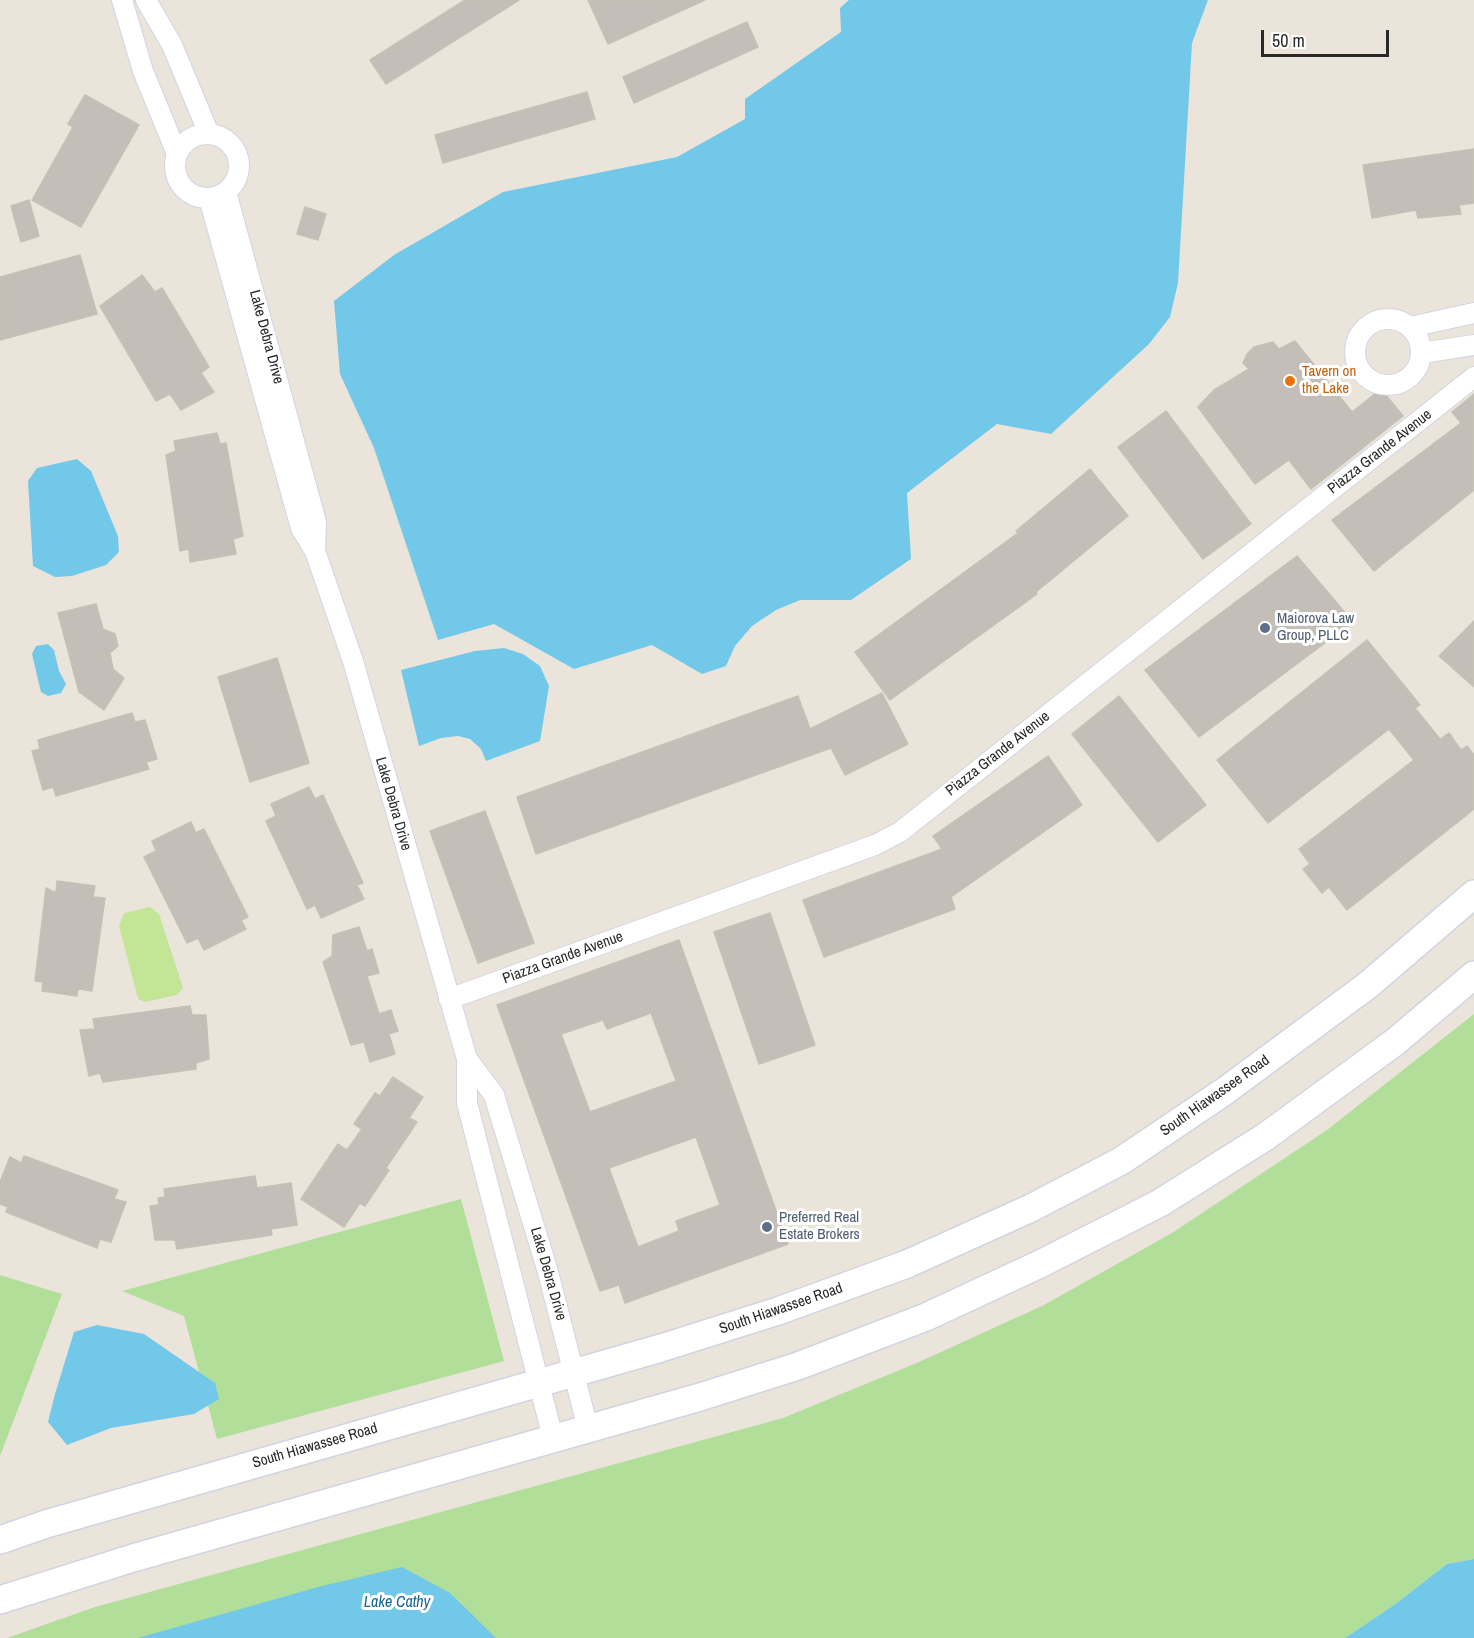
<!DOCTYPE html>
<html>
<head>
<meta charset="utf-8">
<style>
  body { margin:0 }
  #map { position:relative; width:1474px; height:1638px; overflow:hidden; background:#ebe4db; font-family:"Archivo Narrow",sans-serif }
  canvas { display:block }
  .scale { position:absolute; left:1261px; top:30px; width:128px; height:27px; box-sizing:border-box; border:3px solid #292929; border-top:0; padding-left:8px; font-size:18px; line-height:21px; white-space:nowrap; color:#292929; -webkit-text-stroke:4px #fff; paint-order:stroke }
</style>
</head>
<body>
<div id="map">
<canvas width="1474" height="1638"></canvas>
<div class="scale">50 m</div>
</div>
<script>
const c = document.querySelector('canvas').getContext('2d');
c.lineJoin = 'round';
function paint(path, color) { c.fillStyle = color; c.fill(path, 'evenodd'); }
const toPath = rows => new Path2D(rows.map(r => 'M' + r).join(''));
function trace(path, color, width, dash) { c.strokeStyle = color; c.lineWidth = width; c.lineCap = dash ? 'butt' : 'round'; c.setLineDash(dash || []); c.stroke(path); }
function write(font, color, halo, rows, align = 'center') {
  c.font = font + ' "Archivo Narrow",sans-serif'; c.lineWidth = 6; c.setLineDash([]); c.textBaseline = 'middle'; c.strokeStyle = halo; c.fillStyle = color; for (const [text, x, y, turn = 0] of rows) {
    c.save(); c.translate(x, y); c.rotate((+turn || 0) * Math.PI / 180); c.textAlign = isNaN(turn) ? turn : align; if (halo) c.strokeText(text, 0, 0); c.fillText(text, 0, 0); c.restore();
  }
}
const green = toPath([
  [1474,1014,1474,1559,1447,1564,1394,1605,1345,1638,7,1638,95,1607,783,1418,919,1362,1044,1305,1172,1233,1327,1130],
  [461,1199,504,1361,217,1439,184,1316,122,1291],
  [0,1275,62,1294,0,1456]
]);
const pitch = toPath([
  [150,907,159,914,183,988,177,995,145,1002,138,999,119,926,124,913]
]);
const water = toPath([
  [849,0,1208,0,1192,43,1178,283,1170,317,1149,344,1051,434,997,424,907,493,911,559,851,600,800,600,776,610,752,626,735,646,726,666,702,674,652,645,574,669,494,624,438,640,374,448,340,374,334,301,394,255,503,192,677,157,745,119,745,99,841,32,840,8],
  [77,459,91,471,118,536,119,552,106,565,72,576,55,577,33,566,28,481,37,468],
  [48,644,54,650,59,671,66,684,61,693,48,696,41,692,32,654,36,646],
  [504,648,523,654,540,666,549,686,540,741,486,761,481,749,470,739,458,736,441,738,419,746,401,670,475,651],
  [97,1325,144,1334,215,1383,219,1399,194,1414,111,1428,67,1445,48,1422,55,1394,74,1332],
  [1474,1559,1474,1638,1345,1638,1394,1605,1447,1564],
  [402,1567,450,1593,496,1638,138,1638,318,1587]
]);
const building = toPath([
  [465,0,519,0,386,84,370,60,465,0],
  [588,0,705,0,608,44,588,0],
  [747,22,758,47,634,103,623,77,747,22],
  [587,92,595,119,443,163,435,135,587,92],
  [85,95,139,125,81,227,32,200,73,127,68,124,85,95],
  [1474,149,1474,203,1459,205,1461,214,1418,218,1416,210,1372,218,1363,165,1474,149],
  [29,200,39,236,21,242,11,206,29,200],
  [305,207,326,214,318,240,297,234,305,207],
  [80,255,97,314,0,340,0,277,80,255],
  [142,275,155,292,162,288,209,367,201,373,214,392,181,410,170,394,156,401,100,306,142,275],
  [1295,341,1352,412,1381,389,1403,416,1311,489,1289,460,1255,484,1198,407,1214,390,1249,369,1243,363,1247,354,1254,347,1273,342,1279,349,1295,341],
  [1474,394,1474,490,1374,571,1332,520,1461,423,1452,412,1474,394],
  [1166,411,1251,524,1203,559,1118,447,1166,411],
  [217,433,220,444,226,443,243,536,233,539,236,554,190,562,189,549,180,551,166,455,176,451,174,441,217,433],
  [1090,469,1128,516,1036,592,1037,594,890,700,855,652,1018,533,1016,531,1090,469],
  [1297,556,1353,622,1199,737,1145,670,1297,556],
  [96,604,103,629,115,634,118,646,110,653,113,669,124,678,104,710,79,692,58,613,96,604],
  [1474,621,1474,687,1439,656,1474,621],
  [1367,640,1420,705,1415,708,1440,739,1449,733,1461,750,1467,746,1474,755,1474,809,1347,910,1329,887,1322,893,1303,869,1310,864,1299,849,1414,760,1389,729,1268,823,1217,760,1367,640],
  [277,658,309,763,250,782,218,677,277,658],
  [882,693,908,744,845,775,831,748,536,854,517,797,798,696,810,729,882,693],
  [1119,696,1206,805,1158,842,1072,734,1119,696],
  [132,713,135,722,145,720,157,759,146,762,149,769,56,796,53,787,43,790,32,751,40,749,38,740,132,713],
  [1048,756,1082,805,951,897,955,909,824,957,803,900,942,849,933,836,1048,756],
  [309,787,315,799,323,795,363,883,357,885,364,899,321,918,315,905,307,909,266,821,276,816,271,804,309,787],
  [485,811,534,943,478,963,430,831,485,811],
  [191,822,196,833,204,829,248,917,241,920,246,929,204,950,198,938,187,943,144,857,156,851,152,841,191,822],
  [57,881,95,886,93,897,105,898,92,991,78,989,77,996,42,991,43,982,35,981,46,888,56,893,57,881],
  [770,913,815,1045,759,1064,714,932,770,913],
  [359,927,367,951,372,949,379,973,367,976,379,1014,391,1010,398,1031,389,1034,395,1054,370,1062,364,1042,351,1045,323,962,332,956,333,935,359,927],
  [679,940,788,1244,625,1303,619,1285,600,1291,497,1005,679,940],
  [651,1013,676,1081,590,1112,561,1034,603,1020,607,1029,651,1013],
  [696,1137,720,1205,676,1221,679,1231,638,1247,609,1168,696,1137],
  [190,1006,192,1015,206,1015,209,1059,196,1063,196,1069,103,1082,100,1073,89,1076,80,1030,95,1029,93,1019,190,1006],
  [393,1077,423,1097,409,1118,417,1122,386,1168,389,1170,365,1206,360,1203,344,1227,301,1199,338,1144,347,1150,362,1129,354,1124,375,1093,380,1096,393,1077],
  [24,1156,118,1190,114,1199,126,1202,111,1242,100,1239,97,1248,6,1212,8,1207,0,1204,0,1182,10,1157,21,1163,24,1156],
  [255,1176,257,1188,291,1183,297,1225,271,1229,272,1235,177,1249,175,1240,155,1240,150,1206,159,1205,158,1198,165,1197,164,1189,255,1176]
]);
const street = toPath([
  [122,0,143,71,177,154],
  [146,0,172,45,209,134],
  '175 166a32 32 0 1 1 64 0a32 32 0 1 1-64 0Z',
  [226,192,316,522,315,551],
  [209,198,301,528,315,551,353,661,467,1059,467,1103,553,1438],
  '1355 352a33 33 0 1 1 66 0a33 33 0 1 1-66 0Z',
  [1410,327,1474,313],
  [1422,353,1474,345],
  [449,999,875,845,900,832,1474,377],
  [467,1059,494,1095,548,1272,588,1429]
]);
const secondary = toPath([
  [0,1540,46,1524,661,1348,778,1311,907,1264,1031,1208,1121,1161,1225,1091,1368,985,1474,894],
  [0,1600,133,1558,700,1397,798,1366,926,1317,1040,1264,1160,1203,1265,1137,1395,1042,1474,975]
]);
const markers = [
  [1290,381,6,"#e8710a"],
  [1265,628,6,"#5c6f8a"],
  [767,1227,6,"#5c6f8a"]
];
const streetNames = [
  ["Lake Debra Drive",266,337,75],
  ["Piazza Grande Avenue",1380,452,-38],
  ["Piazza Grande Avenue",998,754,-38],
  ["Lake Debra Drive",393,804,74],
  ["Piazza Grande Avenue",563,958,-20],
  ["South Hiawassee Road",1215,1096,-35],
  ["Lake Debra Drive",548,1274,74],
  ["South Hiawassee Road",781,1309,-19],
  ["South Hiawassee Road",315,1446,-16]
];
const foodNames = [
  ["Tavern on",1302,372],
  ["the Lake",1302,389]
];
const serviceNames = [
  ["Maiorova Law",1277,619],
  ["Group, PLLC",1277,636],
  ["Preferred Real",779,1218],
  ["Estate Brokers",779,1235]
];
const waterNames = [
  ["Lake Cathy",397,1603]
];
paint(green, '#b1df9a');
paint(pitch, '#c3e696');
paint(water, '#72c8e9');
paint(building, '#c3beb8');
trace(building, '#c6c0b5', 1.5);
trace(street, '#d1d4e1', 22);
trace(secondary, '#d1d4e1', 30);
trace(street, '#fff', 20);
trace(secondary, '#fff', 27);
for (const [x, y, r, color] of markers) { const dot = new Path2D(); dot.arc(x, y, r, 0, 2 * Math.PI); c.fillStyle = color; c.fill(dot); trace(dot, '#fff', 2); }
write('15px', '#292929', '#fff', streetNames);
write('15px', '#c56008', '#fff', foodNames, 'left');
write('15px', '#4e5e75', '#fff', serviceNames, 'left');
write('italic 16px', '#136593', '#fff', waterNames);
</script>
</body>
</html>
